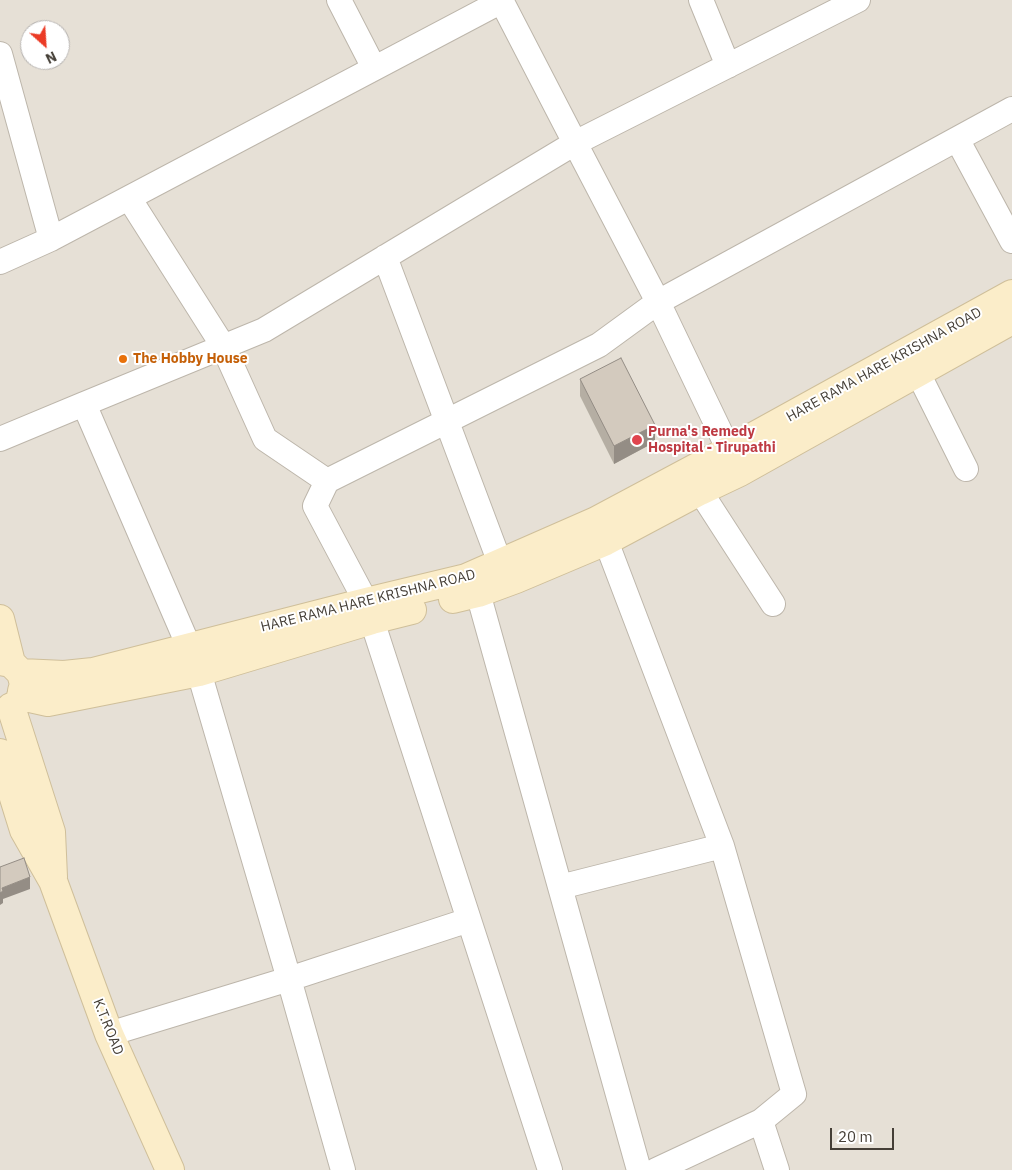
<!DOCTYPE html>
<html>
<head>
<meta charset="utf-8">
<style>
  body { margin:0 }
  #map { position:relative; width:1012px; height:1170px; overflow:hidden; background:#f2efe8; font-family:"IBM Plex Sans",sans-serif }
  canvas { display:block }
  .north { position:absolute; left:20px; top:20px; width:50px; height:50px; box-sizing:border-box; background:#fff; border:1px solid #b5b2af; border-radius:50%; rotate:154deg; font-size:14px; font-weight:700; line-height:20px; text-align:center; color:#453f37 }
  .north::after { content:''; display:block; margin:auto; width:18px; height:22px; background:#eb3b26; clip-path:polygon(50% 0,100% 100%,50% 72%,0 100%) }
  .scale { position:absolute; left:830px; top:1128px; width:64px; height:22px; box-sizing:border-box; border:2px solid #453f37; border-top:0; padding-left:6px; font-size:15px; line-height:18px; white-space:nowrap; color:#453f37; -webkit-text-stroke:4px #fff; paint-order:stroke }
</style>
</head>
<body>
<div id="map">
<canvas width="1012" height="1170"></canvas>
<div class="north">N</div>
<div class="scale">20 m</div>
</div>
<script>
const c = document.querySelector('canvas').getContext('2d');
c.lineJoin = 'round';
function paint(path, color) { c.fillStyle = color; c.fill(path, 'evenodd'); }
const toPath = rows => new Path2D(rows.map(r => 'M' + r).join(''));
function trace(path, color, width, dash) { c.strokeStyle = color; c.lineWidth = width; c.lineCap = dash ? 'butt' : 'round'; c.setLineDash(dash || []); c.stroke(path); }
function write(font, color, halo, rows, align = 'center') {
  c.font = font + ' "IBM Plex Sans",sans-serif'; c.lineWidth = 4; c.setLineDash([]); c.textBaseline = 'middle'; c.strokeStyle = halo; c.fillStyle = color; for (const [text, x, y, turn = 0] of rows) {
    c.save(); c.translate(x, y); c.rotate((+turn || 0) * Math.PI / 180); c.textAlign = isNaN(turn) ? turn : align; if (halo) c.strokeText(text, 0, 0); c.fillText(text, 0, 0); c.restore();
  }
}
const residential = toPath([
  [0,0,1012,0,1012,1170,0,1170],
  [30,30,60,30,60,60,30,60]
]);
const street = toPath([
  [339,0,374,68],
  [501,0,575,143,858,0],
  [701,0,728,66],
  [0,54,51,239],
  [957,139,1012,241],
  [129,198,223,346,265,439,327,481,315,506,366,602,550,1170],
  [385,257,500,563],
  [0,262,51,239,502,1],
  [918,373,966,469],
  [84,404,264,330,575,143,658,302,737,467],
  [0,439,84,404,189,647],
  [327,481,599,345,658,302,1012,109],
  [700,491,773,604],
  [598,525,606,541,722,846,794,1094,761,1121,777,1170],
  [478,593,639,1170],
  [199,672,289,979,343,1170],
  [560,887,722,846],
  [109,1034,289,979,469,920],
  [656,1170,761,1121]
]);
const secondary = toPath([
  [453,599,478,593,516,579,606,541,700,491,740,472,1012,320],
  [0,619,11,663],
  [0,661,11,663,21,673,24,684,22,691],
  [21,673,64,675,93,672,366,602,466,578,596,521,729,450,1012,294],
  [21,696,48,702,199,672,372,620,412,610],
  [11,707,51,832,53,877],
  [0,753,24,830,53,881,109,1034,170,1170]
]);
const wall = toPath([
  [580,379,655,442,614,464,580,396]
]);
const shadedWall = toPath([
  [655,425,655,442,614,464,614,446],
  [30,877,30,889,3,899,3,903,0,905,0,893,2,888]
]);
const building = toPath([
  [621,358,655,425,614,446,580,379,621,358],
  [24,858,30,877,2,888,3,891,0,893,0,867,24,858]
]);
const markers = [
  [123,359,5,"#e8710a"],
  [637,440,6,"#e0444e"]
];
const foodNames = [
  ["The Hobby House",133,359]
];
const streetNames = [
  ["HARE RAMA HARE KRISHNA ROAD",884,365,-29],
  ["HARE RAMA HARE KRISHNA ROAD",368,601,-14],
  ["K.T.ROAD",108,1027,68]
];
const healthNames = [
  ["Purna's Remedy",648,432],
  ["Hospital - Tirupathi",648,448]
];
paint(residential, '#e6e0d6');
trace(street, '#bdb6ab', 26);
trace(secondary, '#cfbf9a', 30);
trace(street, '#fff', 24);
trace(secondary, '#fbedc9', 28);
paint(wall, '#b5aea3');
paint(shadedWall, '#948d85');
paint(building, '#d3cabe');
trace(building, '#948d85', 1);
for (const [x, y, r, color] of markers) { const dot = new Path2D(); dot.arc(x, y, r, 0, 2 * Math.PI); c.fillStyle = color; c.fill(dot); trace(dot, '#fff', 2); }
write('bold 14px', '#c56008', '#fff', foodNames, 'left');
write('14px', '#453f37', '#fff', streetNames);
write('bold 14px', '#be3a42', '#fff', healthNames, 'left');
</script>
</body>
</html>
